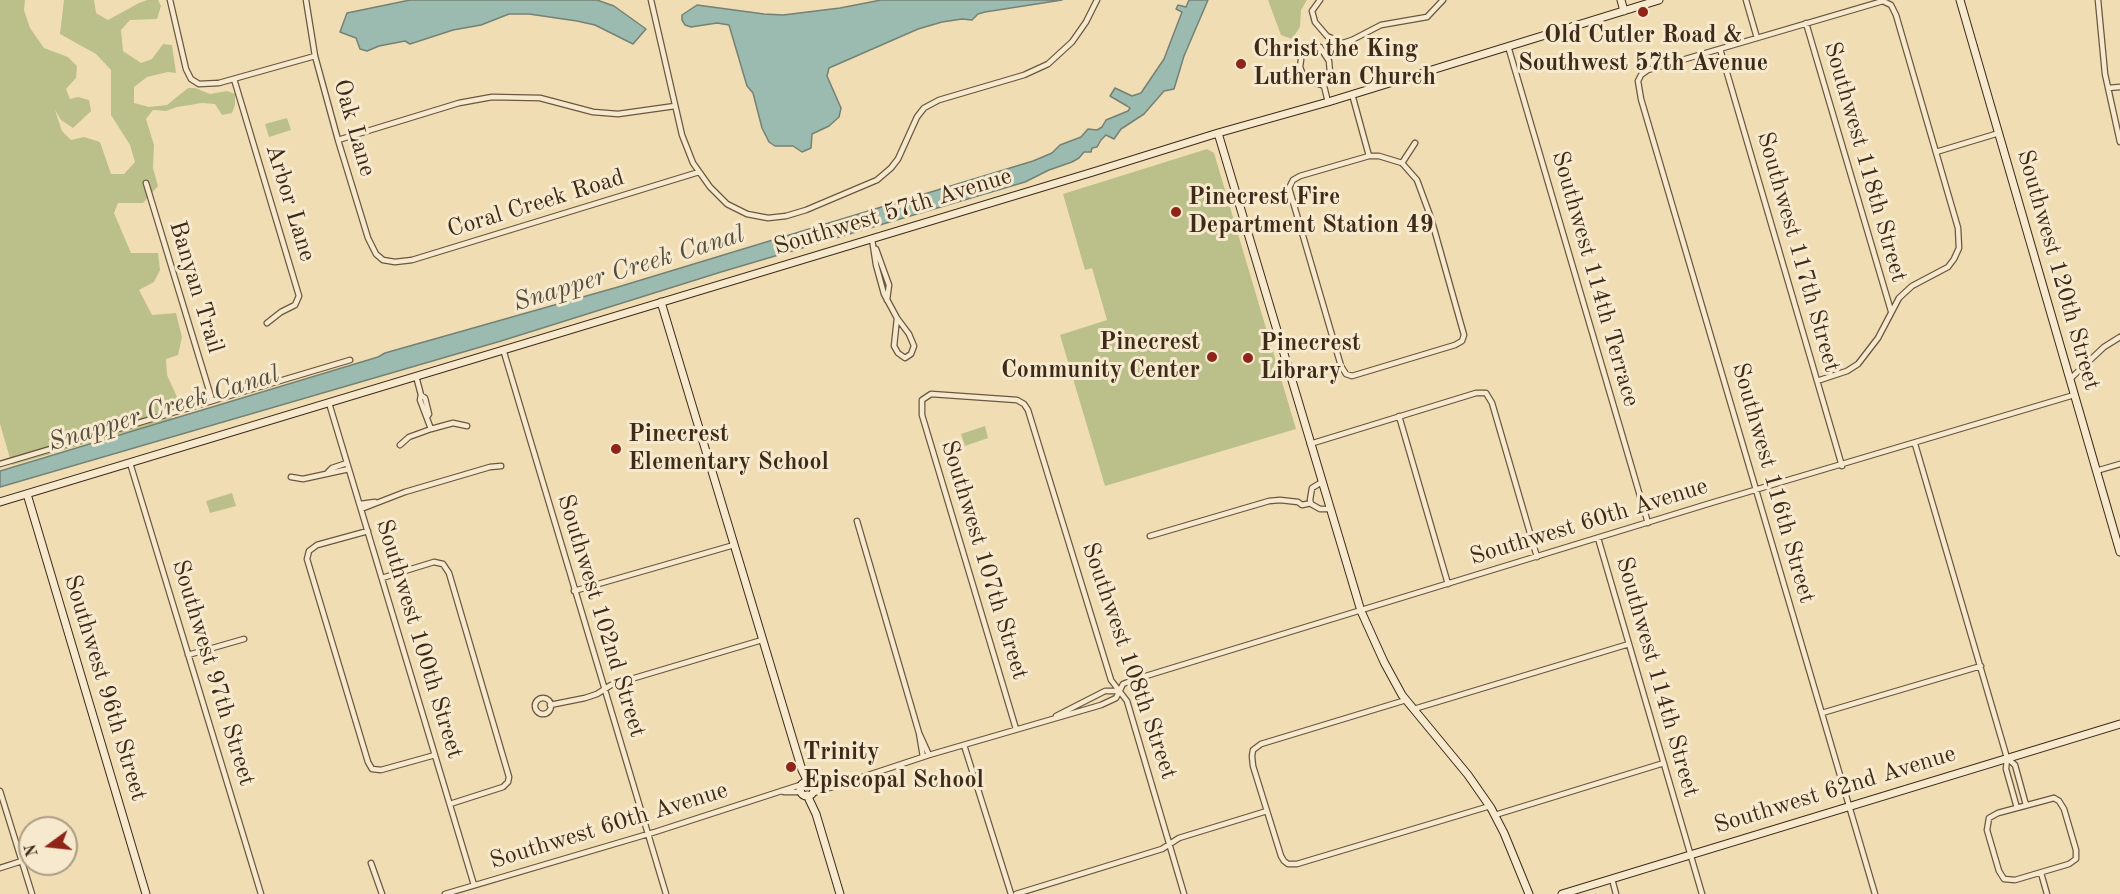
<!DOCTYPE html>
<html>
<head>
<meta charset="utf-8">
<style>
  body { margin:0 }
  #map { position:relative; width:2120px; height:894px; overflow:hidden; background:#f1ddb3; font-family:"Old Standard TT",serif }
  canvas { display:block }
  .north { position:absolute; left:18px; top:816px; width:60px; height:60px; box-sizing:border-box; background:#f6e9ce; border:2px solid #ac9d86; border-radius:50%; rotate:255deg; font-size:16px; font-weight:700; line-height:24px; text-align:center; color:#3d2a19 }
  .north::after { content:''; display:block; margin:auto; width:21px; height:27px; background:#8f2418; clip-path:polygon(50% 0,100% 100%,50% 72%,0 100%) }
</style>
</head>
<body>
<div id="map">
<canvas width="2120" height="894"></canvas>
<div class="north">N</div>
</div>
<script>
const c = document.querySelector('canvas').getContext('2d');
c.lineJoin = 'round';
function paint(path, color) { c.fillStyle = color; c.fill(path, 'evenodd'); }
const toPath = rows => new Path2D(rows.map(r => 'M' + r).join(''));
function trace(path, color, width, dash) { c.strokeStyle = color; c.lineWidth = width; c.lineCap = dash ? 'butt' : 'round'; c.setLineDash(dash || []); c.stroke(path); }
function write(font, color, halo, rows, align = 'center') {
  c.font = font + ' "Old Standard TT",serif'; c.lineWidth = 6; c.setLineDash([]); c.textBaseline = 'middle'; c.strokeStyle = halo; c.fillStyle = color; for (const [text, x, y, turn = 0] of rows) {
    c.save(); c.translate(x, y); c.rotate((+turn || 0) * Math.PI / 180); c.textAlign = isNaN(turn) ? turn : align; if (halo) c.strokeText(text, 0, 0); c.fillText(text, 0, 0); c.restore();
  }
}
const green = toPath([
  [0,0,25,0,24,10,30,28,44,48,68,57,77,66,76,78,66,89,70,99,78,97,89,100,91,111,73,128,61,120,55,110,62,131,71,140,84,137,100,142,111,174,124,174,135,162,130,145,111,115,111,70,96,54,60,34,64,0,94,0,96,13,108,20,139,3,147,0,158,0,161,6,157,19,130,20,121,30,123,51,141,63,152,59,163,44,172,45,176,73,168,72,147,77,134,87,134,103,149,107,167,105,188,88,195,88,210,94,227,91,235,94,235,105,232,113,222,115,215,104,202,103,177,107,166,111,153,110,146,119,154,145,153,168,158,186,143,203,118,203,114,213,131,253,158,253,160,270,154,282,139,290,152,315,176,313,182,337,178,355,166,359,167,375,177,397,182,402,168,406,172,419,12,465,0,424],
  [1268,0,1307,0,1301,10,1300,27,1292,39,1281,35],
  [287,118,291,130,269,137,265,124],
  [1207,149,1214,153,1296,429,1105,486,1060,335,1107,320,1092,268,1085,270,1063,194],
  [985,426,988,438,965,446,961,434],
  [232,493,236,506,210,513,206,501]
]);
const water = toPath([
  [410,0,597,0,614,6,646,29,633,44,595,25,577,21,529,14,509,14,481,25,453,30,410,44,405,41,379,46,367,51,360,49,356,38,340,32,347,13,410,0],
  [881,0,1062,0,985,12,978,14,972,20,962,19,942,22,918,29,829,68,827,76,841,108,839,117,829,126,812,134,811,148,802,152,793,146,775,146,769,142,762,128,753,93,747,86,729,25,717,23,691,27,685,25,682,20,682,15,697,5,764,14,783,15,840,8,881,0],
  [1189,0,1208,0,1184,56,1174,89,1164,91,1144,114,1121,129,1114,139,1106,135,1101,140,1097,147,1092,148,1091,152,1084,152,1079,158,1072,162,1049,170,1025,182,721,272,501,341,0,487,0,471,378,357,385,353,618,287,1033,161,1052,153,1060,145,1081,137,1088,129,1097,130,1102,127,1106,120,1128,111,1130,108,1127,106,1110,96,1115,88,1132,96,1141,93,1164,59,1182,12,1176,9,1178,5,1186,7,1189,0]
]);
const street = toPath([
  [170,0,186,69,191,79,199,84,219,83,315,56],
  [306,0,315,56,338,140,368,238,376,254,383,260,395,262,412,260,699,172],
  [651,0,682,135,693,163,710,187,727,204,747,214,768,218,786,216,806,210,877,180,891,168,898,159,917,117,924,108,939,100,1024,75,1048,64,1072,42,1086,22,1097,0],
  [1320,0,1312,11,1315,22,1327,36,1343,43,1352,40,1381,25,1427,17,1443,0],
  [1746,0,1757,38],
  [2098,0,2105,74,2120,142],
  [1806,23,1891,311],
  [1310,45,1320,47,1329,61,1330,73,1324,86,1310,81,1303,75,1300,67,1302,52,1310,45],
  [1508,46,1648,523],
  [1720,49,1842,466],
  [234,79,299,296,295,305,281,312,267,323],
  [1324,86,1328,102],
  [2108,88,2120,87],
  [1352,94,1369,156],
  [338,140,459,103,492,97,540,98,593,112,618,114,675,106],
  [1936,152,1999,133],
  [1369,156,1379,156,1402,163,1417,180,1431,218,1464,335,1462,341,1455,345,1352,376,1346,374,1341,366,1289,188,1293,180,1300,176,1369,156],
  [1402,163,1415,143],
  [146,183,212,400],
  [872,239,876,265,884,294,897,318,909,334,914,346,911,354,905,358,898,353,894,346,897,318],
  [876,249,889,285,887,300],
  [503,349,666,894],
  [416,376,421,395,420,400,431,429],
  [2070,379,2104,347,2120,337],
  [1817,381,1847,371,1858,364,1878,338,1899,298,1912,286,1948,267,1954,259,1959,248,1958,228,1896,15,1891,5,1883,1,1648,70,1641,75,1638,81,1641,99,1875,894],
  [421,395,425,398,429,414,427,417],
  [329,403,474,885],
  [1399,416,1448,584],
  [1310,444,1476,393,1486,393,1492,403,1537,557],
  [1915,444,2007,758,2006,769,2017,808],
  [400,445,409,437,431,429,453,423,467,426],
  [130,463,261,894],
  [0,464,350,360],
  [2096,471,2120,464],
  [328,472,332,468,347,463],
  [291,477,303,479,349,469],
  [1322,482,1312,488,1310,500,1311,504,1320,509,1330,509],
  [360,504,375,502],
  [361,509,405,492,490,467,501,466],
  [857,521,919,733,923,757],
  [368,531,317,545,309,551,307,559,368,762,372,769,381,770,435,755],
  [1150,536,1269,501,1280,500,1298,502,1302,505,1311,503],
  [1598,538,1702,894],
  [382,578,434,562,443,564,449,573,509,777,508,782,503,787,450,804],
  [574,591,734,545],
  [188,655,244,639],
  '535 706a8 8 0 1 1 16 0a8 8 0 1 1-16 0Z',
  [1406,700,1261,744,1253,750,1252,756,1253,766,1281,856,1284,861,1288,864,1297,864,1490,806],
  [550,705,585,698,597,694,611,685,762,640],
  [1414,709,1629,644],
  [1822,713,1981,666],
  [1056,716,1105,691,1119,691],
  [1016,729,922,415,922,400,931,394,1017,400,1024,404,1028,410,1111,680,1127,701,1184,894],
  [919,733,929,755],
  [964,745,1011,894],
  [2007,758,2015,765,2026,805],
  [812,787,831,786],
  [0,791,32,894],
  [784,792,802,792],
  [814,793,929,755,1101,705,1116,698,1123,684,1136,679,1711,503,2074,395],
  [2054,798,2059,801,2064,809,2076,850,2076,859,2069,864,2015,880,2004,879,1999,871,1987,830,1989,818,1998,813,2054,798],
  [1495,815,1664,763],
  [371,863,382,894],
  [0,868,22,861],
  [2041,873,2047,894],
  [1612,879,1616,894],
  [445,894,655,832,800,785],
  [1016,894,1162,849,1179,838,1267,811]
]);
const secondary = toPath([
  [1621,0,1624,11],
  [1960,0,2120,552],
  [1218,133,1361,611,1384,662,1402,695,1468,775,1491,808,1504,833,1529,894],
  [661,302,802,770,809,784],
  [27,494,146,894],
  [0,502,1093,172,1218,133,1328,102,1659,0],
  '800 789a7 7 0 1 1 14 0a7 7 0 1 1-14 0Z',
  [807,795,816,814,840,894],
  [1562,894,2120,724]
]);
const markers = [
  [1643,12,6,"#8f2418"],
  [1241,64,6,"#8f2418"],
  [1176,212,6,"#8f2418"],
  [1212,357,6,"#8f2418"],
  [1248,358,6,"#8f2418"],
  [616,449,6,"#8f2418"],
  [791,767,6,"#8f2418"]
];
const poiNames = [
  ["Old Cutler Road &",1643,36,"center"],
  ["Southwest 57th Avenue",1643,64,"center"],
  ["Christ the King",1253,50],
  ["Lutheran Church",1253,78],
  ["Pinecrest Fire",1188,198],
  ["Department Station 49",1188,226],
  ["Pinecrest",1200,343,"right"],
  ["Community Center",1200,371,"right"],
  ["Pinecrest",1260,344],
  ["Library",1260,372],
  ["Pinecrest",628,435],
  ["Elementary School",628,463],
  ["Trinity",803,753],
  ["Episcopal School",803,781]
];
const streetNames = [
  ["Oak Lane",354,128,74],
  ["Southwest 118th Street",1865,162,74],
  ["Arbor Lane",290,203,73],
  ["Coral Creek Road",536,204,-17],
  ["Southwest 57th Avenue",893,212,-17],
  ["Southwest 117th Street",1798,252,74],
  ["Southwest 120th Street",2058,270,74],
  ["Southwest 114th Terrace",1595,279,74],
  ["Banyan Trail",196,287,73],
  ["Southwest 116th Street",1773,483,74],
  ["Southwest 60th Avenue",1589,522,-17],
  ["Southwest 107th Street",984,560,73],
  ["Southwest 102nd Street",601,616,73],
  ["Southwest 100th Street",419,639,73],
  ["Southwest 108th Street",1129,661,71],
  ["Southwest 97th Street",213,673,73],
  ["Southwest 114th Street",1657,677,74],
  ["Southwest 96th Street",105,688,73],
  ["Southwest 62nd Avenue",1835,790,-17],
  ["Southwest 60th Avenue",609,826,-17]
];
const waterNames = [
  ["Snapper Creek Canal",629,269,-17],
  ["Snapper Creek Canal",164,409,-17]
];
paint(green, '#bbc08b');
paint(water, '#9bbbb1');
trace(water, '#758174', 1.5);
trace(street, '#6a5740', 7);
trace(secondary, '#3d2a19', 9);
trace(street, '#f6e9ce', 4.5);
trace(secondary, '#f6e9ce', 7);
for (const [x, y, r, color] of markers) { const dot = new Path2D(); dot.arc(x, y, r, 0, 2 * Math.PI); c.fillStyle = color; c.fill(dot); trace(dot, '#f6e9ce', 2); }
write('bold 24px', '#3d2a19', '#f6e9ce', poiNames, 'left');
write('24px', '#3d2a19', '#f6e9ce', streetNames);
write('italic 26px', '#544e3f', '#f6e9ce', waterNames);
</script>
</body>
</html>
